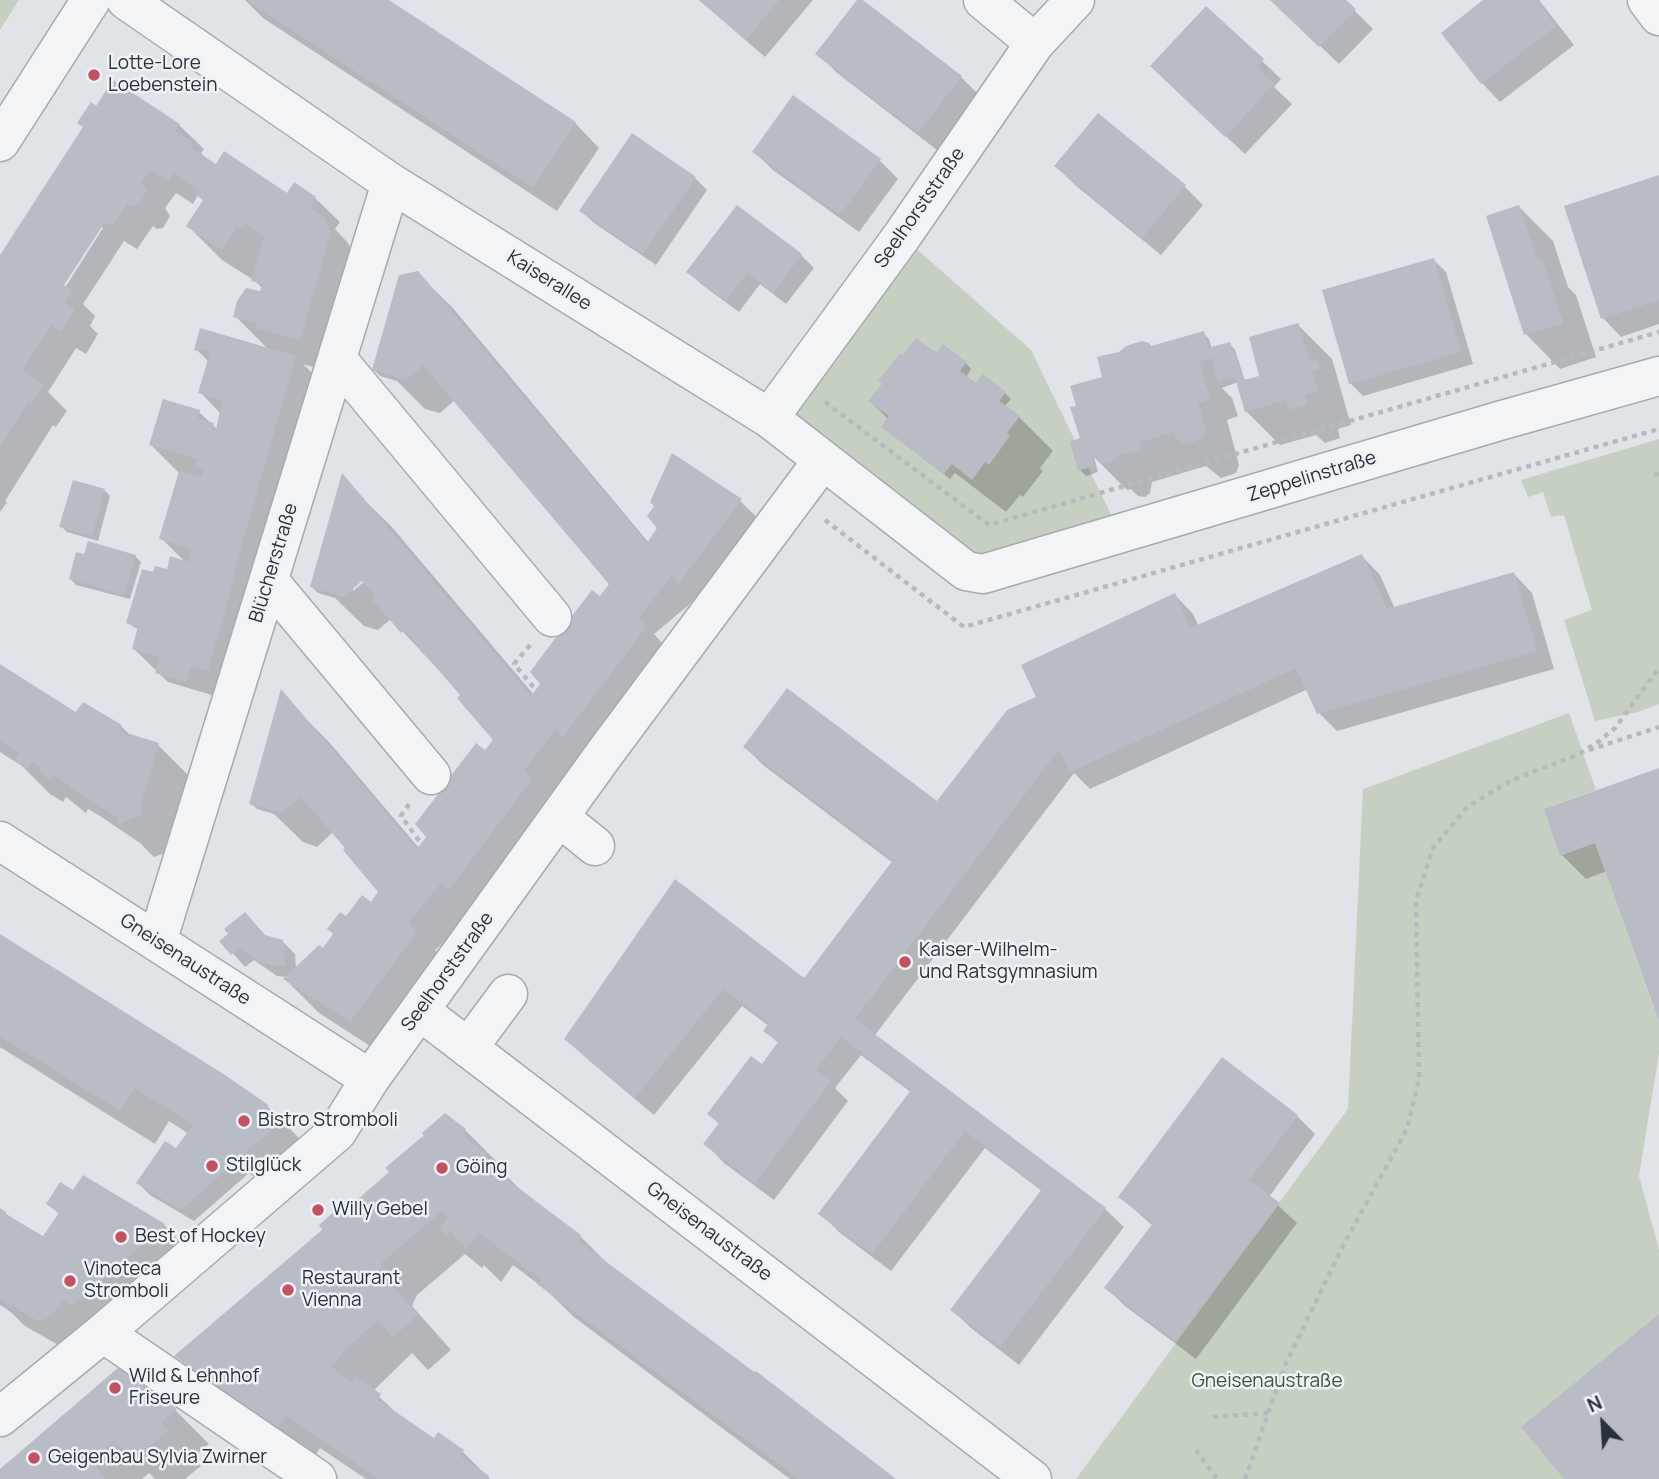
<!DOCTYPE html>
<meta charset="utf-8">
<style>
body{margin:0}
#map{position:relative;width:1659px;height:1479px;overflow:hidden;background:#e0e3e7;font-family:Manrope,sans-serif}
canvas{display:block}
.north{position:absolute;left:1568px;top:1388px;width:70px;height:70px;-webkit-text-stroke:5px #eff2f5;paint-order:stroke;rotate:336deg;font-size:19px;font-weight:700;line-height:28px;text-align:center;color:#2a313d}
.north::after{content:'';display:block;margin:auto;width:24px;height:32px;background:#2a313d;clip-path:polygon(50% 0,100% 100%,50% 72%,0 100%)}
</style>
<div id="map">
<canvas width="1659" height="1479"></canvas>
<div class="north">N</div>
</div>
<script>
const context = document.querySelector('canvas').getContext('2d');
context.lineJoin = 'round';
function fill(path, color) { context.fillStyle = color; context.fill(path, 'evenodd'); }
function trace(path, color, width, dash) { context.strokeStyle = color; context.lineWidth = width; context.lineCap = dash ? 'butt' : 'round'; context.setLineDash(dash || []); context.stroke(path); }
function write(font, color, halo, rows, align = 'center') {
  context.font = font + ' Manrope,sans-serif'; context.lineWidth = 5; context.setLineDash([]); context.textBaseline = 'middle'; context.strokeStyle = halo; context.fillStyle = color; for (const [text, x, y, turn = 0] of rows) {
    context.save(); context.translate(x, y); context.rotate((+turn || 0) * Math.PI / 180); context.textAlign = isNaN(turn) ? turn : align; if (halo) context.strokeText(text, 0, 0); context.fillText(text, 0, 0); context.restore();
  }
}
fill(new Path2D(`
 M0,0H19L0,30Z
 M902,236L1031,350L1121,535L983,574L769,418Z
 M1659,439V704L1638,712L1595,721L1564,620L1592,610L1564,515L1551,517L1543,492L1528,497L1521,480Z
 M1569,713L1596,790L1544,809L1595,843L1659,1023V1053L1639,1176L1659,1250V1479H1076L1348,1109L1363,789Z`), '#c6d0c2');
fill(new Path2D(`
 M245,0H385L575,123L599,148L557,211L263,18Z
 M699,0H813L765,57Z
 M860,0L961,77L980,96L937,150L836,72L818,53Z
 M1272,0H1344L1373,29L1339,64Z
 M1486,0H1539L1574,45L1500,102L1482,83Z
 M1206,8L1281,79L1274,87L1292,104L1245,154L1171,85Z
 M793,98L880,161L898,179L859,232L773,170L754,152Z
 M97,108L179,125L204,149L201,153L210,162L287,196L315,198L340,222L335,229L348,243L354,257L334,373L303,364L330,391L242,704L168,682L133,648L139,630L128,623L152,574L168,571L186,563L161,538L180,474L151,445L199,412L218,430L221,414L200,392L209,362L196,349L201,330L269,350L235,316L263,289L255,281L222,260L188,226L204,201L198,195L193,204L176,193L165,208L170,216L163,228L157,229L153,226L137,249L124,241L83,304L95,316L90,326L98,334L86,354L76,348L48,392L67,411L56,427L53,425L5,501L7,502L0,512V259ZM101,226L103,228L61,294L58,292Z
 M1056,166L1184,186L1203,205L1161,255L1075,185Z
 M1659,177V324L1621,337L1603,318Z
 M695,178L707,190L656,265L594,223L581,211Z
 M737,207L801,255L814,268L786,304L760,284L739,312L701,284L688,271Z
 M1519,207L1553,241L1568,287L1576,295L1596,357L1560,369L1526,334L1488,217Z
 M1434,260L1446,272L1473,364L1363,396L1351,384L1324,291Z
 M417,273L452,307L649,543L740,501L765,525L696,599L654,634L679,662L476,916L435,950L450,967L384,1055L319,1013L285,979L287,977L277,976L254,960L245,967L222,941L266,938L282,941L295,954L296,969L323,951L371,904L380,892L333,832L317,847L303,842L274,814L257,809L251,803L301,714L329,742L419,848L428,836L451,780L485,752L495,739L462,695L391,619L378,630L364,626L335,598L318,593L312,587L362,498L391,526L534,695L542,684L566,627L601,599L624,602L455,400L440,413L425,409L397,381L380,376L374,370ZM368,574L370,577L353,591V586Z
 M1298,325L1332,359L1351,425L1338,429L1340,438L1325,443L1316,435L1280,445L1246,411L1238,382L1222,388L1232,398L1238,416L1227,420L1239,465L1236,473L1221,478L1206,466L1152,482L1150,493L1145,497L1138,496L1131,489L1127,490L1094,457L1098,472L1086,476L1080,470L1082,440L1078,407L1104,378L1152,348L1203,333L1209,339L1212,349L1230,344L1235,350L1244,378L1247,381L1261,377Z
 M937,355L966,363L971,369L966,377L977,385L1005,393L1011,399L1005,406L1019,417L1053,451L1040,468L1043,471L1023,497L1020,495L1006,512L955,473L950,479L889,432L888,419L870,401Z
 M104,490L110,496L98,541L67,532L61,526Z
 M135,556L141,562L130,599L76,585L71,579Z
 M1362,556L1380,575L1395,609L1514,574L1532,593L1554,669L1337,731L1319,713L1308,689L1090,789L1074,773L875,1035L1105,1209L1124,1227L1019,1365L971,1328L952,1310L1042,1191L985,1148L891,1271L839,1232L820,1213L912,1093L861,1055L835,1088L848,1101L774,1200L724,1163L706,1144L720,1125L709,1114L762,1067L779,1044L766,1030L769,1026L742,1006L654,1115L585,1057L567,1038L675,882L804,980L893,863L763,765L745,747L938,804L1038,698L1175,595L1193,614L1199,627Z
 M0,665L73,713L121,726L132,737L158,745L192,779L175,849L154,857L140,843L100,816L88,809L86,813L66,797L63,802L50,794L22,766L0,752Z
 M1659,770V1018L1607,871L1586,879L1562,855Z
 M0,936L266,1105L301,1140L274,1192L249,1173L194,1221L150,1195L138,1183L177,1150L189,1134L169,1121L155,1144L0,1047Z
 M1297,1116L1315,1134L1269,1197L1297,1223L1196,1359L1125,1306L1106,1288L1153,1226L1120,1197Z
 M465,1130L499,1164L497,1167L520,1189L580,1236L610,1266L895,1479H790L574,1317L545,1289L513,1265L501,1282L484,1265L482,1268L465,1254L417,1295L412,1306L451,1350L428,1370L412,1353L373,1391L406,1422L434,1441L462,1451L490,1479H366L320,1448L313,1460L211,1390L177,1356L342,1215L430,1146Z
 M84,1177L164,1225L182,1244L127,1292L120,1289L141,1309L74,1354L25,1326L12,1313L0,1305V1210L44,1238L60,1215L49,1204L73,1192Z
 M175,1410L209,1444L193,1457L201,1466L185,1479H155L149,1473L142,1479H0V1471Z`), '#0003');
fill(new Path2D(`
 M246,0H389L576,122L533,188Z
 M699,0H779L746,40Z
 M857,0H863L962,76L918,133L815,54Z
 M1270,0H1346L1356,9L1319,47Z
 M1483,0H1537L1556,26L1481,84L1441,33Z
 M1206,6L1264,59L1257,67L1274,84L1225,137L1150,66Z
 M113,80L180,124L175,131L193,142L190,147L216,164L224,151L287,193L294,182L316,197L310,207L324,217L331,231L300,340L256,328L257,323L233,317L237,301L246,288L260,291L263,284L251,281L264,237L246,224L243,230L237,226L222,250L186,226L203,200L196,195L199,190L173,172L168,181L151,170L141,183L147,191L138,205L131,206L128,203L112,226L105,222L64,285L72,291L65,303L75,309L61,331L51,325L22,371L44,385L31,404L28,402L0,446V255L83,127L77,123L91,102L96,106Z
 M793,95L881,159L840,215L752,152Z
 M1098,113L1186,185L1142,238L1054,166Z
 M632,133L696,177L643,254L579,211Z
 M1659,175V300L1601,319L1564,206Z
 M737,205L802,254L773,293L747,273L726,301L686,272Z
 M1519,205L1537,260L1542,259L1563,323L1524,335L1486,216Z
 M1434,258L1461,352L1349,384L1322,290Z
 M418,271L647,543L657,528L647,516L654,506L650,502L672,453L742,499L678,584L672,575L639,618L646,627L563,737L556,729L524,770L532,779L448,891L442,882L409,922L417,932L350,1022L283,979L319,945L323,948L333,934L327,929L340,912L346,916L362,895L371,902L378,892L343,850L345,848L301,797L282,813L249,804L281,689L417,849L426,837L415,824L442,789L444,773L450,777L476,743L485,750L493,740L457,698L460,695L404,630L401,633L372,599L375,596L362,581L343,597L310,587L342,473L531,696L540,684L530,672L557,636L551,631L565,625L592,590L600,596L609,584L423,365L406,380L372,370L399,275Z
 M1298,323L1310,362L1318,360L1320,369L1312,371L1318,391L1305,395L1307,404L1289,410L1286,400L1245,412L1235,378L1218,382L1212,358L1199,362L1210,399L1198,403L1206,430L1202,439L1186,444L1176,439L1174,432L1139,442L1142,450L1118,455L1110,463H1102L1095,456L1091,457L1094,466L1078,471L1070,442L1080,438L1070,407L1076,406L1070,386L1102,377L1097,357L1119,352L1126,346L1142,341L1149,343L1151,346L1204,331L1208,348L1230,342L1244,380L1259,376L1249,337Z
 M200,328L296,356L233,575H235L208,670L191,666L186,682L155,673L160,657L132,649L138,627L126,623L142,569L153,572L155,566L167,569L170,556L188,562L192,549L159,539L179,471L201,477L204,470L195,467L197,459L149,445L163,399L200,410L198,419L214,423L212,430H216L222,400L198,393L210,352L198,348V351L194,350Z
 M916,338L937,353L943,344L967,362L960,371L976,383L983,374L1006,392L999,401L1020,416L1007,433L1010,436L989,465L985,462L972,480L952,464L944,474L881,427L889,416L868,401L882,384L878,381L881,377L900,353L903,355Z
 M73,480L105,489L92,536L59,527Z
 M88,541L136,555L124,595L69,579L76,552L84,554Z
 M1362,554L1387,609L1514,572L1537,651L1317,714L1296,668L1070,772L1059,749L855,1019L1106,1208L1000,1347L950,1310L1042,1189L965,1131L872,1254L818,1214L911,1090L841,1037L816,1070L831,1081L755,1183L703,1144L719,1123L707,1114L751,1056L762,1064L778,1042L763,1031L769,1023L723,989L635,1098L564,1039L675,879L804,978L893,860L743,747L787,688L937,801L1007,710L1036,697L1021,665L1175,593L1190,628Z
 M0,664L74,711L76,712L83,702L122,725L119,730L128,737L130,734L159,743L140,807L142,814L119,824L117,817L70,788L71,786L54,776L51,781L39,772L42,767L33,762L28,769L14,761L19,753L0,741Z
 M1659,768V1022L1595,843L1560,856L1544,809Z
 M245,912L265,935L283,940L285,966L263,964L240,949L231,955L219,941L228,934L224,929Z
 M0,934L225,1075L267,1104L274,1119L271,1130L181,1210L136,1183L165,1141L176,1148L193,1125L135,1088L120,1111L0,1036Z
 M1222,1057L1298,1115L1249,1180L1280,1203L1176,1341L1104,1288L1153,1223L1118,1197Z
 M445,1113L466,1129L462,1135L487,1154L482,1161L581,1235L577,1240L754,1372L756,1371L896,1479H799L537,1284L541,1279L479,1233L466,1249L450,1231L447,1235L439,1230L448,1216L442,1211L435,1214L436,1216L383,1261L379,1271L418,1315L393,1337L378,1320L347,1348L331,1367L352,1382L355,1376L381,1394L378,1400L434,1438L438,1432L464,1450L460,1456L489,1476L487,1479H378L286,1415L278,1428L174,1356L322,1230L319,1225L337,1209L342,1213L389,1172L385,1168L423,1136L426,1140L422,1133Z
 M83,1175L165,1224L72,1306L64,1300L50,1317L38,1321L0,1299V1208L6,1212L5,1214L43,1236L59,1213L46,1204L60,1182L73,1190Z
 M1659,1314V1479H1564L1521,1427Z
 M119,1367L177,1409L161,1422L168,1431L137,1457L129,1449L125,1452L114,1440L97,1455L94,1464L106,1479H0V1469Z`), '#b8bcc4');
const minor = new Path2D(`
 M126,0L391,183L769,418L966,571L983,574L1499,421L1659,376
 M983,0L1035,43
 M1647,0L1659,16
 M0,142L91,0
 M337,359L552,617
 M769,418L902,236L1035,43L1075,0
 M269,581L431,775
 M559,817L595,846
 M0,841L370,1079
 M157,942L391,183
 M420,1011L1032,1479
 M468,1048L508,994
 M103,1333L317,1479
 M0,1417L103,1333L337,1132L370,1079L605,753L823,460`);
trace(minor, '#a6aab1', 41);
trace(new Path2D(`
 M825,402L989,525L1659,332
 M1654,475L1659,474
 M825,520L964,627L1659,429
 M530,645L514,664L536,690
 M1589,750L1659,727
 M409,804L401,816L421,843
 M1213,1417L1268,1413
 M1196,1450L1217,1479
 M1245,1479L1286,1363L1343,1246L1407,1129L1419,1079L1416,900L1433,848L1467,807L1512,780L1579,754L1598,742L1615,728L1659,668`), '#b6babe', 4.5, [5, 5]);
trace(minor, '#f2f4f6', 38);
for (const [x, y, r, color] of [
 [94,75,7,"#c05264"],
 [905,962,7,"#c05264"],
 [244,1121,7,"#c05264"],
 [212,1166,7,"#c05264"],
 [442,1168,7,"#c05264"],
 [318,1210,7,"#c05264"],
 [121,1237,7,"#c05264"],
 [70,1281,7,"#c05264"],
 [288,1290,7,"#c05264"],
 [115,1388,7,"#c05264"],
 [34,1458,7,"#c05264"]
]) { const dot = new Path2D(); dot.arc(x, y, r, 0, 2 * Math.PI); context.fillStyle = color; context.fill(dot); trace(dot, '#eff2f5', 2.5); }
write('19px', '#2a313d', '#eff2f5', [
 ["Lotte-Lore",108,64],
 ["Loebenstein",108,86],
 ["Kaiser-Wilhelm-",919,951],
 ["und Ratsgymnasium",919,973],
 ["Bistro Stromboli",258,1121],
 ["Stilglück",226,1166],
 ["Göing",456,1168],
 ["Willy Gebel",332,1210],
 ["Best of Hockey",135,1237],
 ["Vinoteca",84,1270],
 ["Stromboli",84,1292],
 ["Restaurant",302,1279],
 ["Vienna",302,1301],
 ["Wild & Lehnhof",129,1377],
 ["Friseure",129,1399],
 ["Geigenbau Sylvia Zwirner",48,1458]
], 'left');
write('19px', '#2a313d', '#eff2f5', [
 ["Seelhorststraße",920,208,-55],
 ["Kaiserallee",549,281,32],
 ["Zeppelinstraße",1312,477,-17],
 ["Blücherstraße",274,563,-73],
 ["Gneisenaustraße",185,960,33],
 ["Seelhorststraße",448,972,-54],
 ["Gneisenaustraße",709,1232,37]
]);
write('19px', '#3f5739', '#eff2f5', [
 ["Gneisenaustraße",1267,1382]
]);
</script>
